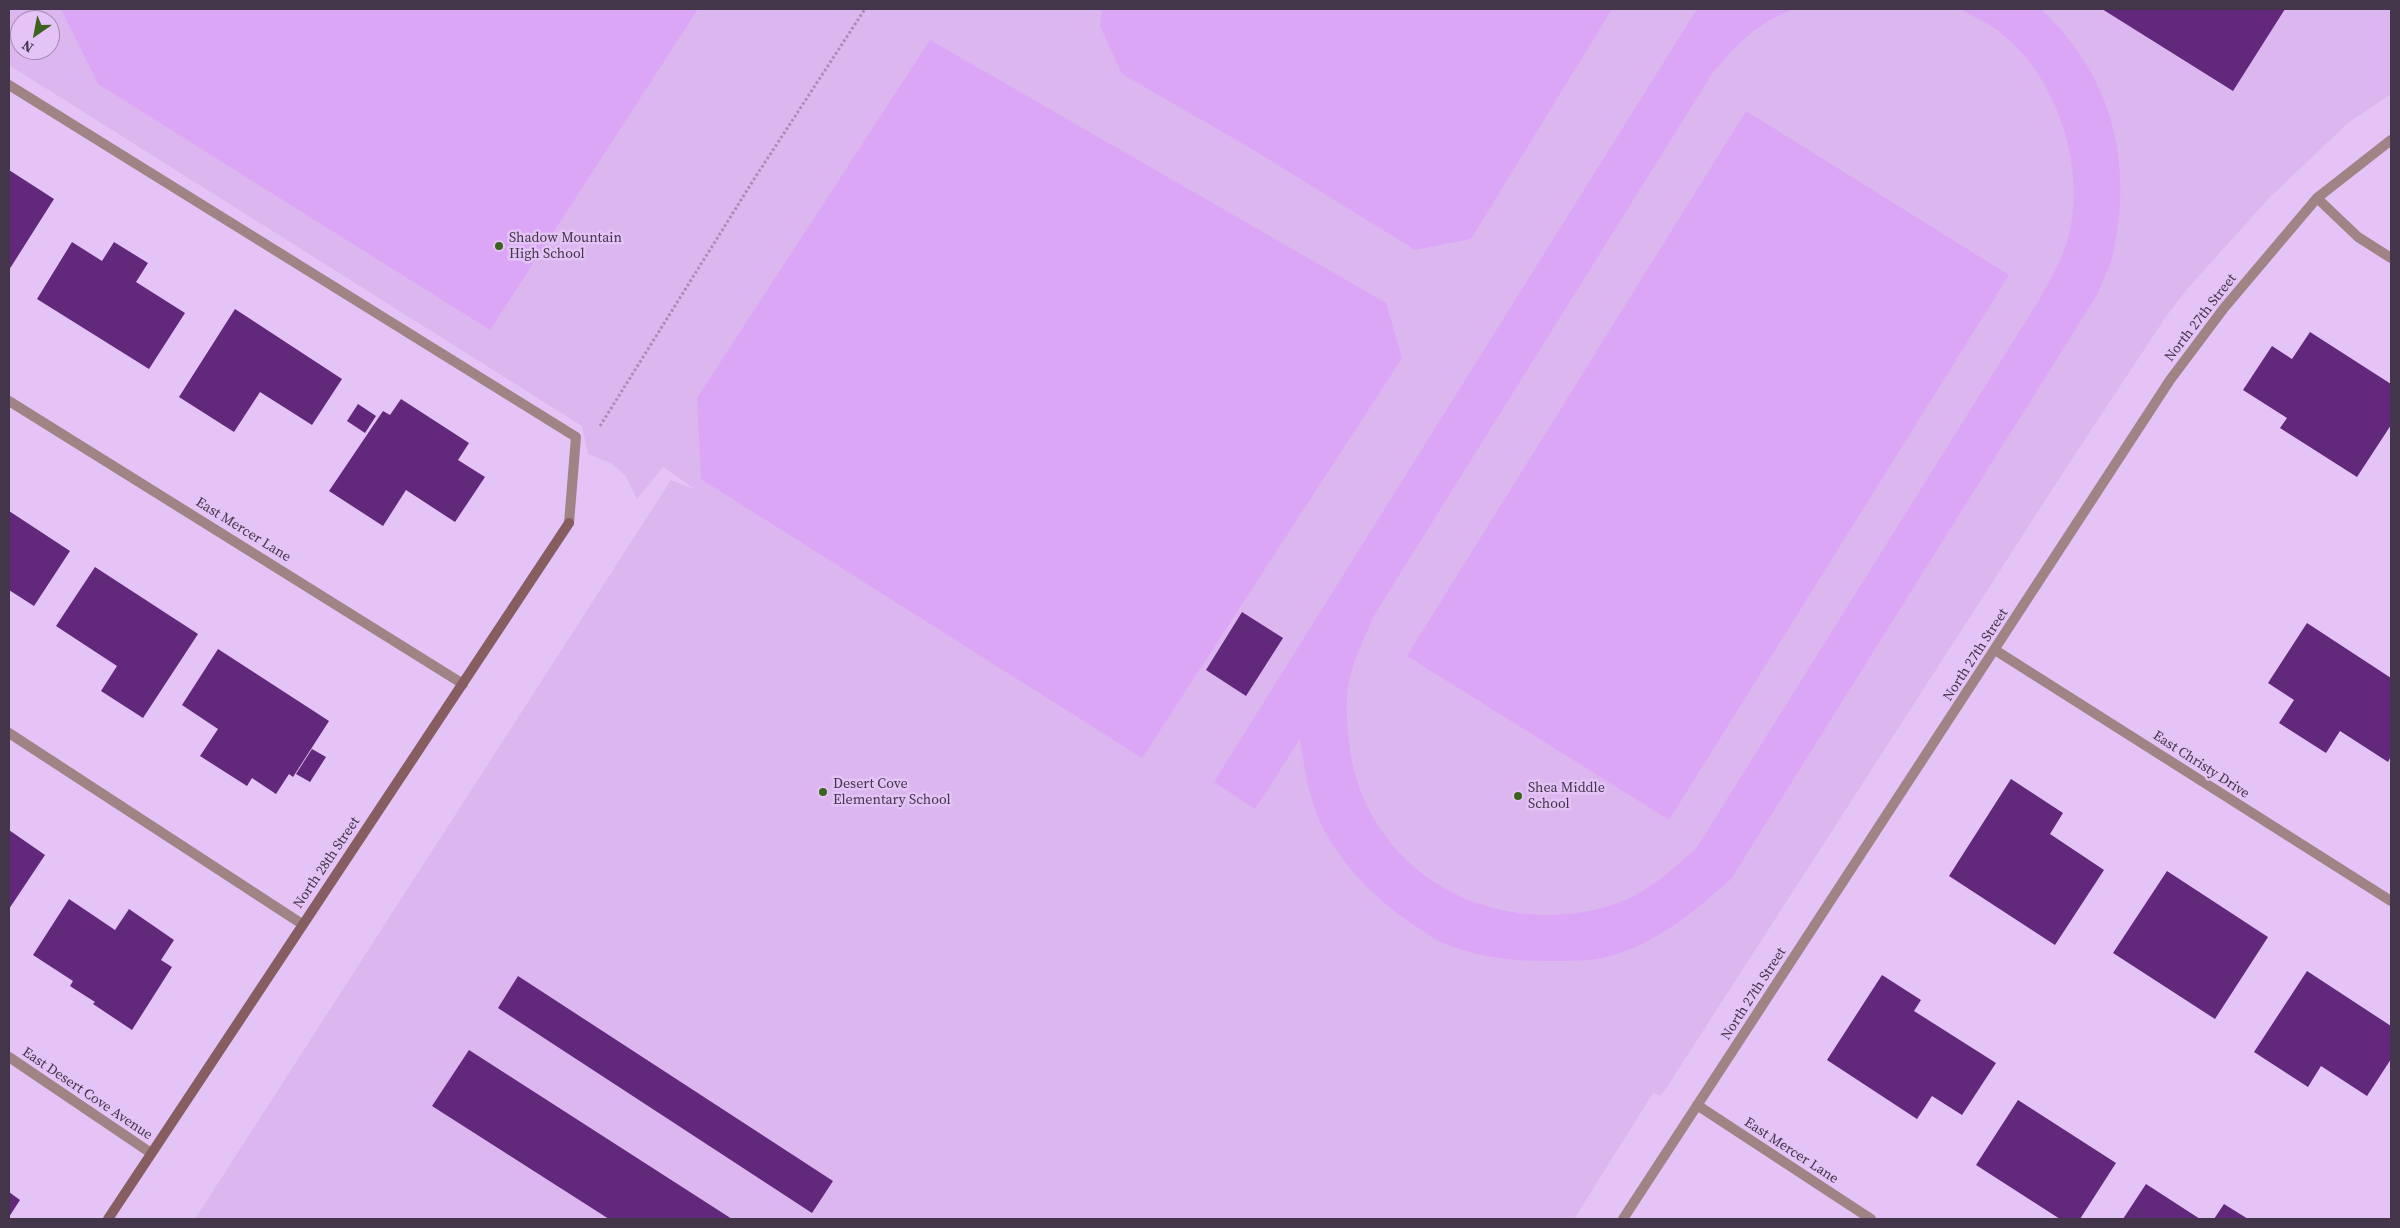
<!DOCTYPE html>
<style>
body{margin:0}
#map{position:relative;width:2400px;height:1228px;overflow:hidden;background:#e4c3f6;font-family:"Source Serif 4",serif}
canvas{display:block}
.frame{position:absolute;inset:0;border:10px solid #43354a;pointer-events:none}
.north{position:absolute;left:10px;top:10px;width:50px;height:50px;box-sizing:border-box;background:#e4c3f6;border:1px solid #a48ab1;border-radius:50%;rotate:213deg;font-size:14px;font-weight:700;line-height:20px;text-align:center;color:#43354a}
.north::after{content:'';display:block;margin:auto;width:18px;height:22px;background:#3c631d;clip-path:polygon(50% 0,100% 100%,50% 72%,0 100%)}
</style>
<div id="map">
<canvas width="2400" height="1228"></canvas>
<div class="frame"></div>
<div class="north">N</div>
</div>
<script>
const context = document.querySelector('canvas').getContext('2d');
context.lineJoin = 'round';
function fill(path, color) { context.fillStyle = color; context.fill(path, 'evenodd'); }
function trace(path, color, width, dash) { context.strokeStyle = color; context.lineWidth = width; context.lineCap = dash ? 'butt' : 'round'; context.setLineDash(dash || []); context.stroke(path); }
function write(font, color, halo, rows, align = 'center') {
  context.font = font + ' "Source Serif 4",serif'; context.lineWidth = 5; context.setLineDash([]); context.textBaseline = 'middle'; context.strokeStyle = halo; context.fillStyle = color; for (const [text, x, y, turn = 0] of rows) {
    context.save(); context.translate(x, y); context.rotate((+turn || 0) * Math.PI / 180); context.textAlign = isNaN(turn) ? turn : align; if (halo) context.strokeText(text, 0, 0); context.fillText(text, 0, 0); context.restore();
  }
}
fill(new Path2D(`
 M9,9H2391V94L2348,123L2270,197L2187,289L2165,318L2066,468L1661,1096L1653,1093L1574,1219H195L671,480L696,490L663,467L637,499L626,476L611,463L588,454L582,426L9,65ZM20,20H50V50H20Z`), '#dbb6ef');
fill(new Path2D(`
 M61,9H698L490,330L98,84Z
 M1102,9H1612L1471,239L1415,250L1252,149L1122,74L1100,26Z
 M1697,9H1793C1754,26 1741,40 1713,72L1375,614C1365,636 1354,658 1349,681C1345,701 1347,722 1349,742C1363,870 1489,941 1609,906C1643,896 1672,871 1697,847L2039,300C2051,278 2064,256 2070,231C2085,161 2055,73 1997,30C1986,22 1972,16 1960,9H2041C2111,75 2134,160 2113,254C2110,267 2103,280 2098,293L1731,879C1694,912 1656,944 1607,957C1591,961 1571,961 1554,961C1516,962 1475,957 1440,942C1432,938 1425,932 1417,927C1381,904 1350,874 1328,837C1310,806 1305,773 1300,739L1255,809L1214,782Z
 M930,40L1386,303L1402,358L1142,758L701,479L697,398Z
 M1746,111L2009,275L1669,820L1407,656Z`), '#dca6f7');
fill(new Path2D(`
 M2102,9H2285L2233,91Z
 M9,170L54,199L9,270Z
 M72,242L102,261L114,242L148,263L136,282L185,313L149,369L37,299Z
 M235,309L342,379L312,425L260,392L234,432L179,397Z
 M2310,332L2391,384V425L2357,477L2280,428L2287,418L2243,390L2272,346L2292,359Z
 M401,399L469,443L458,460L485,477L455,522L406,490L383,526L329,491L383,411L390,415Z
 M358,404L376,416L365,433L347,421Z
 M9,511L70,551L34,606L9,590Z
 M95,567L198,634L143,718L101,691L117,666L56,626Z
 M1242,612L1283,638L1246,696L1206,670Z
 M2307,623L2391,678V756L2388,762L2340,731L2326,753L2279,723L2294,700L2268,683Z
 M218,649L329,721L293,777L289,774L276,794L252,778L247,786L200,756L218,729L182,705Z
 M312,749L326,757L310,782L296,774Z
 M2011,779L2063,813L2050,834L2104,870L2055,945L1949,876Z
 M9,830L45,855L9,909Z
 M2167,871L2268,937L2215,1019L2113,953Z
 M69,899L115,930L129,909L174,940L161,960L172,967L132,1030L93,1004L95,1002L70,986L73,981L33,955Z
 M2307,971L2391,1026V1059L2367,1096L2321,1066L2308,1087L2254,1052Z
 M1882,975L1921,1000L1914,1011L1996,1063L1962,1115L1932,1096L1917,1119L1827,1060Z
 M518,976L833,1181L812,1213L498,1008Z
 M469,1050L732,1219H609L432,1106Z
 M2018,1100L2116,1163L2080,1219H2060L1976,1165Z
 M2146,1184L2200,1219H2123Z
 M9,1192L20,1200L9,1217Z
 M2224,1204L2248,1219H2214Z`), '#62287b');
trace(new Path2D(`
 M600,426L756,176L865,9`), '#a78db4', 3, [2.5, 2.5]);
trace(new Path2D(`
 M9,85L576,437L569,523
 M9,733L302,924`), '#a08385', 10);
trace(new Path2D(`
 M2317,198L2358,237L2391,258
 M9,401L463,684
 M1995,650L2391,901
 M9,1057L151,1153
 M1697,1105L1871,1219
 M1623,1219L2170,380L2224,308L2317,198L2391,140`), '#a08385', 10);
trace(new Path2D(`
 M108,1219L569,523`), '#865e61', 10);
for (const [x, y, r, color] of [
 [499,246,5,"#3c631d"],
 [823,792,5,"#3c631d"],
 [1518,796,5,"#3c631d"]
]) { const dot = new Path2D(); dot.arc(x, y, r, 0, 2 * Math.PI); context.fillStyle = color; context.fill(dot); trace(dot, '#e4c3f6', 2); }
write('14px', '#43354a', '#e4c3f6', [
 ["Shadow Mountain",509,238],
 ["High School",509,254],
 ["Desert Cove",833,784],
 ["Elementary School",833,800],
 ["Shea Middle",1528,788],
 ["School",1528,804]
], 'left');
write('14px', '#43354a', '#e4c3f6', [
 ["North 27th Street",2201,318,-52],
 ["East Mercer Lane",243,530,32],
 ["North 27th Street",1976,655,-57],
 ["East Christy Drive",2201,765,33],
 ["North 28th Street",327,863,-56],
 ["North 27th Street",1754,994,-57],
 ["East Desert Cove Avenue",87,1094,34],
 ["East Mercer Lane",1791,1151,33]
]);
</script>
